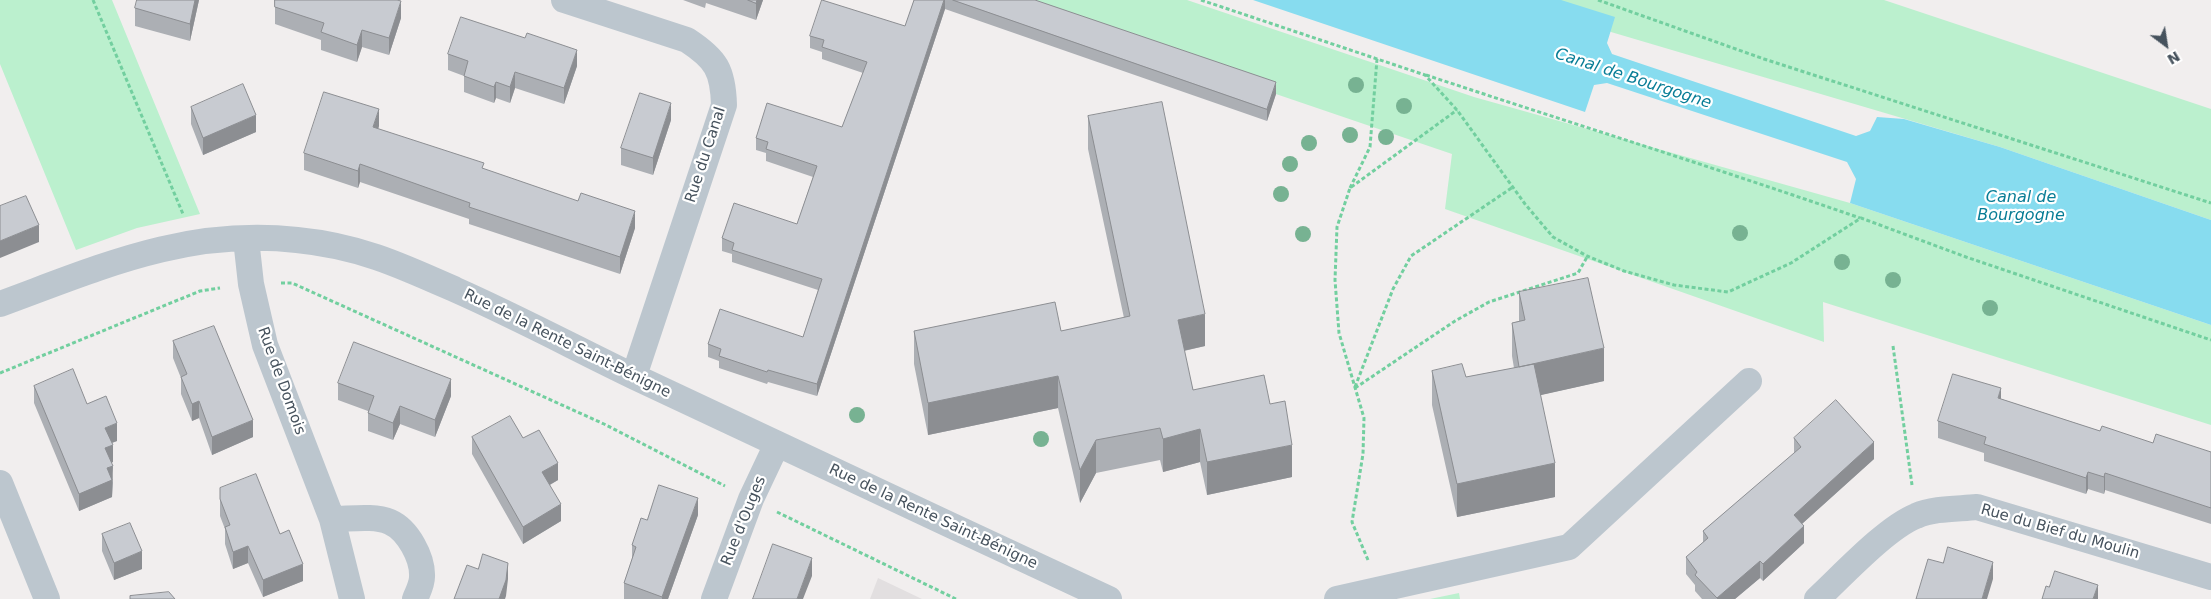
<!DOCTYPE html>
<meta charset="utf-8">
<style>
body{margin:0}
#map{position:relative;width:2211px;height:599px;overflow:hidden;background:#f1eeee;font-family:"DejaVu Sans",sans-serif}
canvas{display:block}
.north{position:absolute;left:2141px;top:20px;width:50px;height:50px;-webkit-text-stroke:4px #fff;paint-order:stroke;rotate:149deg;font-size:14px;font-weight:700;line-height:20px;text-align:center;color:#46525d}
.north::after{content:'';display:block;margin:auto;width:18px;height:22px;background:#46525d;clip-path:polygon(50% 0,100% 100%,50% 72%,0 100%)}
</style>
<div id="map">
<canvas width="2211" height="599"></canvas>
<div class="north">N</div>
</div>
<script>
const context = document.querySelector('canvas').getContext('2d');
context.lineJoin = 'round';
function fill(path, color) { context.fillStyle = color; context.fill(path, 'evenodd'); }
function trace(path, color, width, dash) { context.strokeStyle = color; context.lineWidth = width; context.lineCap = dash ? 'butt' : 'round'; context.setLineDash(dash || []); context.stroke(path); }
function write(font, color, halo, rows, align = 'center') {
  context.font = font + ' "DejaVu Sans",sans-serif'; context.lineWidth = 4.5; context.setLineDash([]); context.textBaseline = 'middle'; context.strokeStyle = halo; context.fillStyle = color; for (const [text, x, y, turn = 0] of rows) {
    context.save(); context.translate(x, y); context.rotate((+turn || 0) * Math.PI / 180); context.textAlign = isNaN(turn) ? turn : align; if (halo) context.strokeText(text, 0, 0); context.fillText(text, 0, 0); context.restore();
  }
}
fill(new Path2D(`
 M878,578L922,599H870Z`), '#e2dfe0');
fill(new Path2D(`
 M0,0H112L200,214L137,228L76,250L0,64Z
 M1000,0H1187L1474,97L1850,203L2211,325V425L1823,302L1824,342L1445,209L1452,154Z
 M1529,0H1884L2211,109V220L2000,147L1611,32Z
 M1459,593L1460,599H1430Z`), '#bbf0ce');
fill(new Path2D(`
 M1253,0H1561L1615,17L1607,43L1612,54L1856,136L1870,131L1877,117L1904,119L2000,147L2211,220V325L1850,203L1856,179L1847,162L1607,83L1594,85L1585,112Z`), '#87dcef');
trace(new Path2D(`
 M93,0L183,214
 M1201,0L1425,75L1457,110L1525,204L1553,237L1587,256L1624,271L1674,285L1728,292L1791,263L1861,218L1966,257L2211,340
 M1598,0L1764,59L2211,203
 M1426,75C1571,123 1716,168 1860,218
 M1350,188L1370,147L1377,59
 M281,283H292L604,424L725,486
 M1893,346L1912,485
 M0,373L200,291L220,288
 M1355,387L1393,289L1411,256L1513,187
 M1355,388L1455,321L1489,302L1578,273L1587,257
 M777,512L956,599
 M1368,560L1352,522L1363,454L1364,418L1339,333L1335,280L1337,227L1350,188L1457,110`), '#72cf9f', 3, [4, 2.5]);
trace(new Path2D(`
 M564,0L687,40C716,59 723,70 724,105L634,376
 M246,239L251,284L265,345L332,519L352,599
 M0,304C101,267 186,228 297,240C359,246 400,265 456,290C517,317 575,348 635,377C792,452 951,525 1109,599
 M0,483L47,599
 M332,519C350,519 374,515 390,522C408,530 423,558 422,577C422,584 418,592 415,599
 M714,599L751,499L777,444
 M1337,599L1569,547L1749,381
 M1817,599C1842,576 1886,528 1916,516C1934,508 1958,509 1977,507L2211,577`), '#bcc6ce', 26);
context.fillStyle = '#77b292';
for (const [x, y] of [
 [1356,85],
 [1404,106],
 [1350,135],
 [1386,137],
 [1309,143],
 [1290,164],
 [1281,194],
 [1740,233],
 [1303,234],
 [1842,262],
 [1893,280],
 [1990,308],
 [857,415],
 [1041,439]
]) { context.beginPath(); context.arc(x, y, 8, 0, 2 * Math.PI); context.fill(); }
fill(new Path2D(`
 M199,0L190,41L135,26V8Z
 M275,0L401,18L389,55L362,47L357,62L321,50V40L275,24Z
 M683,0H763L756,20L706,3L705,8Z
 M914,0H1035L1276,94L1267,121L945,9L817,396L768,382L767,384L719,368V361L708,357V344L803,337L818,290L732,262V254L722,251V238L797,224L813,177L766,161V153L756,150V138L842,127L863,73L822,59V52L810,48V36L905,26Z
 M448,54L577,66L564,104L515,88L510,103L496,98L494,103L464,92V76L448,70Z
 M191,107L256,132L203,155L191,124Z
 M1088,116L1205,346L1184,351L1193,390L1270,404L1292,477L1207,495L1200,462L1163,472L1160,460L1096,473L1080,503L1058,408L928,435L914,364V331H1061L1124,318L1088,149Z
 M671,120L653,175L621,165V148Z
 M379,126L378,129L484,169L635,228L620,274L469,224V219L360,182L358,188L304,170V153Z
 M1519,292L1604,381L1540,395L1555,497L1457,517L1432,405V371L1466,377L1514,368L1512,356V323L1519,321Z
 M173,341L253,437L212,455L199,418L192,421L181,394V378L173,358Z
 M338,383L451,396L435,437L400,424L393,440L368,431V411L338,400Z
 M34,386L87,404L117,441L112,443L113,462L111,463L113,483L112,497L79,511L34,403Z
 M2001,399L2100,431L2153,443L2211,452V524L2105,490L2104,494L2088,489L2086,494L1984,461V453L1938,438V421Z
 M472,437L523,438L558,480L550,485L561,521L523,544L472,454Z
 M1794,438L1874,459L1802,524L1804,543L1763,581L1760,578L1735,599H1702L1695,591V585L1686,574V557L1703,543V531L1794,454Z
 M220,488L280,534L303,581L263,597L248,563L233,569L225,544V529L220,516Z
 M698,515L668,599H624V583L632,559V545L647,520Z
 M102,534L142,569L114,580L102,551Z`), '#acafb4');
fill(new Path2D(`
 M195,0H199L190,41V24Z
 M757,0H763L756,20V3Z
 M944,0H945V9L817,396V384Z
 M401,1V18L389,55V38Z
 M362,30V47L357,62V45Z
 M577,50V66L564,104V88Z
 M515,72V88L510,103V87Z
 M496,82V98L494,103V87Z
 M1276,82V94L1267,121V109Z
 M671,103V120L653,175V158Z
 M379,109V126L373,144V127Z
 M256,115V132L203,155V138Z
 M360,164V182L358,188V171Z
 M635,211V228L620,274V257Z
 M39,225V242L0,258V241Z
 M1205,314V346L1178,352V320Z
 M1604,348V381L1519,400V367Z
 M1058,376V408L928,435V403Z
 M451,379V396L435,437V420Z
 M2001,388V405L1998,398Z
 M199,401V418L192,421V404Z
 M400,406V424L393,440V423Z
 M253,420V437L212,455V437Z
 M117,423V441L105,445V428Z
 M1200,429V462L1163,472V439Z
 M1096,440V473L1080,503V470Z
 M1874,442V459L1794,531V515Z
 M113,445V462L105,465V448Z
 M1292,445V477L1207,495V462Z
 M558,463V480L542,489V472Z
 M1555,463V497L1457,517V484Z
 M113,466L112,497L79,511V494L107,468Z
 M2088,472V489L2086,494V478Z
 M2105,473V490L2104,494V477Z
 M698,498V515L668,599H662V597Z
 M561,504V521L523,544V527Z
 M1804,526V543L1763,581V564Z
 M248,546V563L233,569V552Z
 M142,551V569L114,580V563Z
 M812,558V576L803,599H797Z
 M1760,561V578L1735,599H1717V598Z
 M1993,562V579L1987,599H1982Z
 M508,563V579L506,596L505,599H499Z
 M303,564V581L263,597V580Z
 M2098,585V599H2093Z`), '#8c8e92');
const building = new Path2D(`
 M137,0H195L190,24L135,8Z
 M275,0H397L401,1L389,38L362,30L357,45L321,32L324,23L275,7Z
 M748,0H757L756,3Z
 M822,0L905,26L914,0H944L817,384L768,370L767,372L719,356L721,349L708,344L720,309L803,337L822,279L732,250L734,243L722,238L734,203L797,224L817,166L766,149L768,142L756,138L767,103L842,127L867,62L822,47L824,40L810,36Z
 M953,0H1035L1276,82L1267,109Z
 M461,17L525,38L527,33L577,50L564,88L515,72L510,87L496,82L494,87L464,76L468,61L448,54Z
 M243,84L256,115L203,138L191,107Z
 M324,92L379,109L373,127L484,163L482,168L578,201L581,193L635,211L620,257L469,207L470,203L360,164L358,171L304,153Z
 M640,93L671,103L653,158L621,148Z
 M1162,102L1205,314L1178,320L1193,390L1264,375L1270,404L1285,401L1292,445L1207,462L1200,429L1163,439L1160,428L1096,440L1080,470L1058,376L928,403L914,331L1055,302L1061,331L1130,316L1088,116Z
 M26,196L39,225L0,241V206Z
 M1588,278L1604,348L1519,367L1512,323L1525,320L1519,292Z
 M214,326L253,420L212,437L199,401L192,404L181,377L187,374L173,341Z
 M354,342L451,379L435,420L400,406L393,423L368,413L374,396L338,383Z
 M1462,364L1466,377L1534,364L1555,463L1457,484L1432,371Z
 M73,369L87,404L106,396L117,423L105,428L113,445L105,448L113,466L107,468L112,480L79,494L34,386Z
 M1953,374L2001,388L1998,398L2100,431L2102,426L2153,443L2156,434L2211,452V508L2105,473L2104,477L2088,472L2086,478L1984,444L1986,437L1938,421Z
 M1836,400L1874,442L1794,515L1804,526L1763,564L1760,561L1717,598L1695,575L1697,572L1686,557L1708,538L1703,531L1801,447L1794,438Z
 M510,416L523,438L539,430L558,463L542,472L561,504L523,527L472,437Z
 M256,474L280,534L289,530L303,564L263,580L248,546L233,552L225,527L230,525L220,499V488Z
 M659,485L698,498L662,597L624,583L636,547L632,545L641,518L647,520Z
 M130,523L142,551L114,563L102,534Z
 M773,544L812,558L797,599H753Z
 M1948,547L1993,562L1982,599H1916L1928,559L1943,563Z
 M483,554L508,563L506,580L499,599H454L467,565L478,569Z
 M2055,571L2098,585L2093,599H2042L2046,586L2049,587Z
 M169,592L175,599H130V596Z`);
fill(building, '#c8cbd1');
trace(building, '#8c8e92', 1);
write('15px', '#46525d', '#fff', [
 ["Rue du Canal",706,155,-72],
 ["Rue de la Rente Saint-Bénigne",567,344,26],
 ["Rue de Domois",281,381,70],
 ["Rue de la Rente Saint-Bénigne",933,517,25],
 ["Rue d'Ouges",744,521,-68],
 ["Rue du Bief du Moulin",2060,532,16]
]);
write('italic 16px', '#087d96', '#fff', [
 ["Canal de Bourgogne",1633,79,18],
 ["Canal de",2021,198],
 ["Bourgogne",2021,216]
]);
</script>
